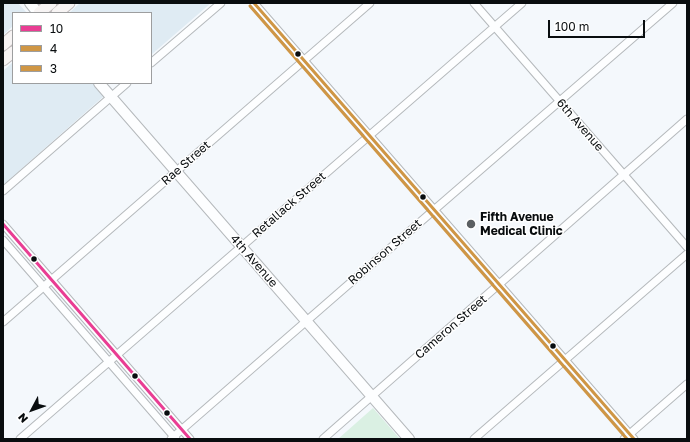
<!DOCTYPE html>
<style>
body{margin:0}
#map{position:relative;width:690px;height:442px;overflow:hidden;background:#f4f8fc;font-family:"Golos Text",sans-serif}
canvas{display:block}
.frame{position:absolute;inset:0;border:4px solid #090d0f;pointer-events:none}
.legend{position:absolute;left:12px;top:12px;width:140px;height:72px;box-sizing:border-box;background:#fff;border:1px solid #9d9e9f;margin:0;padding:5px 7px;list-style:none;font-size:12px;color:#090d0f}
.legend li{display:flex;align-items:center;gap:8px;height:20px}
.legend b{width:20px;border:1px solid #9d9e9f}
.north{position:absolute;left:12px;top:390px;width:40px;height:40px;-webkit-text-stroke:3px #fff;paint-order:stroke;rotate:229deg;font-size:11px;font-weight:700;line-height:16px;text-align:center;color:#090d0f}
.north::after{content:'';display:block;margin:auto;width:14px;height:18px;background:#090d0f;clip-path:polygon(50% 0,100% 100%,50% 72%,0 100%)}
.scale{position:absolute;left:548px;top:20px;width:97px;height:18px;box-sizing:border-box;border:2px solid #090d0f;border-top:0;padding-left:5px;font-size:12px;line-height:14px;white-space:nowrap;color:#090d0f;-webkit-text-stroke:3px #fff;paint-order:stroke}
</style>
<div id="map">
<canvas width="690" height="442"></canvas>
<div class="frame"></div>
<ul class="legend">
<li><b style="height:5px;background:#e93d93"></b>10</li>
<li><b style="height:5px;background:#cf9645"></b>4</li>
<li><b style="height:5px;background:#cf9645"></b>3</li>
</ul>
<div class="north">N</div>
<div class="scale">100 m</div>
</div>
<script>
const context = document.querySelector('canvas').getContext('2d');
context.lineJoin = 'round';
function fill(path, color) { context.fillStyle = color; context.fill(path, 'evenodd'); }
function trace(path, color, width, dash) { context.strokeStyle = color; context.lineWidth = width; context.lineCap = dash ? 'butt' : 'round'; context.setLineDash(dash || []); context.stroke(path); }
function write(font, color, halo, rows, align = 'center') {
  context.font = font + ' "Golos Text",sans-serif'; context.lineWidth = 3; context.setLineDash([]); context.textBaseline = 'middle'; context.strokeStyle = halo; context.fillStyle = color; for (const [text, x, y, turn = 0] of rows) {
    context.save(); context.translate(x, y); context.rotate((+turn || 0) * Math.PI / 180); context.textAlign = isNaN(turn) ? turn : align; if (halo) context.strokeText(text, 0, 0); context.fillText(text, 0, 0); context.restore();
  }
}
fill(new Path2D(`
 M3,3H18L27,13H13V26L3,35Z
 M80,3H211L151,55V13H69Z
 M13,62V83H93L104,96L3,185V71Z`), '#dfebf3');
fill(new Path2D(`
 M373,408L400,439H338Z`), '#daf0e3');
const street = new Path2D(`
 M254,3L634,439
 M474,3L687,247
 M151,63L221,3
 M3,191L127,83
 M3,224L190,439
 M3,240L176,439
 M3,322L370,3
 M20,439L522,3
 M171,439L434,210L673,3
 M323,439L687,119
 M474,439L687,254
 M624,439L687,384`);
const secondary = new Path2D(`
 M30,3L38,13
 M99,83L409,439`);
const primary = new Path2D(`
 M39,13L51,3
 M57,13L69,3
 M3,45L13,36
 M3,60L13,52`);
trace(street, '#b5b9bc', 9);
trace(secondary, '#b5b9bc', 12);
trace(primary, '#c0bbbc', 13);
trace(street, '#fdfeff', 7);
trace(secondary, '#fdfeff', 10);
trace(primary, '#f7f4f4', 11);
trace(new Path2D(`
 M3,224L190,439`), '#e93d93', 3);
trace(new Path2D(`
 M254,3L634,439`), '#cf9645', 3);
trace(new Path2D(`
 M250,6L627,439`), '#cf9645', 3);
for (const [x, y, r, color] of [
 [298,54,3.5,"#090d0f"],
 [423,197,3.5,"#090d0f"],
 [471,224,5,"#5b5f62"],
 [34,259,3.5,"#090d0f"],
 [553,346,3.5,"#090d0f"],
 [135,376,3.5,"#090d0f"],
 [167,413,3.5,"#090d0f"]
]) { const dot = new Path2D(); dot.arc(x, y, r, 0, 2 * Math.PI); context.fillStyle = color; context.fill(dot); trace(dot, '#fff', 1.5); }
write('12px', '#090d0f', '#fff', [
 ["6th Avenue",580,125,49],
 ["Rae Street",186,163,-41],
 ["Retallack Street",289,205,-41],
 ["Robinson Street",385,252,-41],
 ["4th Avenue",254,261,49],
 ["Cameron Street",451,327,-41]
]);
write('bold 12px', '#090d0f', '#fff', [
 ["Fifth Avenue",480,217],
 ["Medical Clinic",480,231]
], 'left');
</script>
